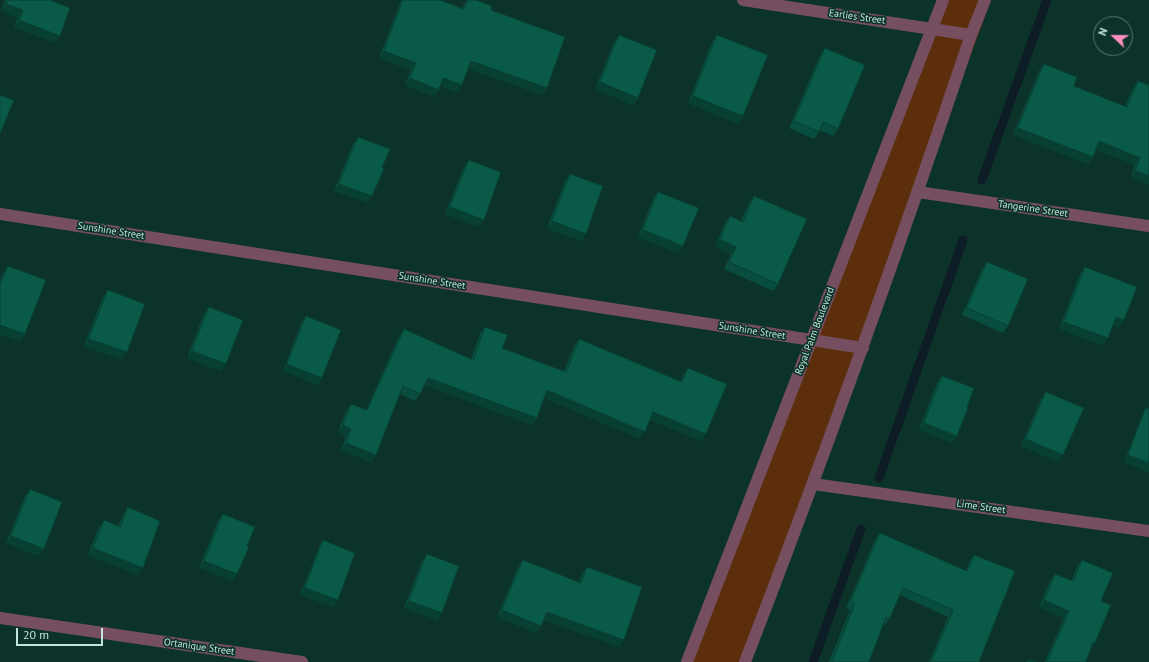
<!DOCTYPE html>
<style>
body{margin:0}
#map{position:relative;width:1149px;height:662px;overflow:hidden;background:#0c3329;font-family:"PT Sans",sans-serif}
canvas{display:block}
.north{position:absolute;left:1093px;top:16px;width:40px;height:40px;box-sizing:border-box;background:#0c3329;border:1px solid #567b70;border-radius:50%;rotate:292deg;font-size:11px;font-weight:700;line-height:16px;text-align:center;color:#c4e6da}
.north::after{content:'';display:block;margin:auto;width:14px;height:18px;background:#fd8ec0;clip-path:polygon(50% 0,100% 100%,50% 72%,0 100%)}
.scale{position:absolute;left:16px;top:628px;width:87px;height:18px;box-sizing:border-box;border:2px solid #c4e6da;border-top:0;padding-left:5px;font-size:12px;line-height:14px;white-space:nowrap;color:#c4e6da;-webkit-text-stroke:3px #0c3329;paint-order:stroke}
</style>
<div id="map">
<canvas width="1149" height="662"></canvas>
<div class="north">N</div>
<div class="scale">20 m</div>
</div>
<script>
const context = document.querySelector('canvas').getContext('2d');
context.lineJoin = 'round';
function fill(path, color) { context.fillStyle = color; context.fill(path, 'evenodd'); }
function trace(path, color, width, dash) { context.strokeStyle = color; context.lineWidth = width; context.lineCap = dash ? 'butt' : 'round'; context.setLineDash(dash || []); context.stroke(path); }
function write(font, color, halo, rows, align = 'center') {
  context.font = font + ' "PT Sans",sans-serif'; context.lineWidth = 3.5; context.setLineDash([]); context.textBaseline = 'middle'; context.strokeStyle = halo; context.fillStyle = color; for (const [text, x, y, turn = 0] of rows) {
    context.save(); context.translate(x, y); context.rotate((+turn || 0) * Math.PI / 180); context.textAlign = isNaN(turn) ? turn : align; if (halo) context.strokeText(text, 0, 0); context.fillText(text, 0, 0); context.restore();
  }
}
fill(new Path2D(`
 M943,0H991L813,484L745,662H687Z`), '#5c2e0c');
trace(new Path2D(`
 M982,180L1047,0
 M879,478L963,240
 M813,662L861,529`), '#0e1d25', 9);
trace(new Path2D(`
 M743,0L971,35
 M918,192L1149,226
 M0,214L863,348
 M813,484L1149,531
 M0,618L302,662
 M687,662L943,0
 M745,662C825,455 900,246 971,35L985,0`), '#754e5f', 12);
fill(new Path2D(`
 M5,0H50L55,43L14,27L18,17L1,11Z
 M401,0H440L462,9L464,4L467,0H476L491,10L547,88L542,95L468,68L462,85L457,92L440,86L439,90L434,97L405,85L411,70L379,58Z
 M619,35L638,98L633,105L595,89L614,42Z
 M717,35L743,116L738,124L688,103L712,42Z
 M825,48L838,129L833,136L820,130L814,139L789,128L820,55Z
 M1044,64L1074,86L1125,106L1133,88L1138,81L1149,185L1131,177L1135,165L1096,149L1093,157L1088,164L1013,135L1039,71Z
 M358,137L368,203L334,191L353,144Z
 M469,160L479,227L445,214L464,167Z
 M570,174L586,234L581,241L547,228L565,181Z
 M658,192L683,246L678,253L638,237L653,199Z
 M754,196L778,284L773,291L724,269L731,254L715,246L725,223L730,216L741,221L749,203Z
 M987,262L1008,326L1003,333L962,315L982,269Z
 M8,266L25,334L20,341L0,334V280L3,273Z
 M1085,267L1124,320L1119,327L1113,325L1103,345L1059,329L1080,274Z
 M108,290L122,359L84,346L103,297Z
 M209,307L226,364L221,371L187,358L204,314Z
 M306,316L322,378L318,385L283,371L301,323Z
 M485,327L502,348L564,371L574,346L579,339L681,381L683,375L688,368L701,441L650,420L640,439L544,398L532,425L424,385L420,394L415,401L400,394L376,455L371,462L341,450L346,436L338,432L346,411L351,404L366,410L399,336L404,329L471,359L480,334Z
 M942,376L957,436L952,443L919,430L937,383Z
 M1046,392L1059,462L1021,446L1041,399Z
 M1146,408L1149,472L1124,462L1142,415Z
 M30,489L39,556L6,543L25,496Z
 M128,507L138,575L88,555L99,527L104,520L118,526L123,515Z
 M223,514L247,546L233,581L199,568L218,521Z
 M880,533L966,571L969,562L974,555L979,662H929L948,617L900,595L890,618L885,625H883L869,662H829L850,610L846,608L875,540Z
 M323,540L333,607L300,595L319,547Z
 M427,554L437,620L404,608L422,561Z
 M523,560L579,582L582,574L587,567L619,647L544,620L541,626L536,633L497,617L518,567Z
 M1082,560L1101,601L1095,643L1090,650L1086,662H1045L1064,618L1039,607L1050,581L1055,574L1071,581L1077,567Z`), '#094d3e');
fill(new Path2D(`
 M6,4L23,10L18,17L1,11Z
 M19,20L60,36L55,43L14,27Z
 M384,51L416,63L411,70L379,58Z
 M471,61L547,88L542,95L466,68Z
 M410,78L439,90L434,97L405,85Z
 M443,78L462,85L457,92L438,85Z
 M600,82L638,98L633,105L595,89Z
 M693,96L743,116L738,124L688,103Z
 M1018,128L1093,157L1088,164L1013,135Z
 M1099,141L1140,158L1135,165L1094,149Z
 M1135,170L1149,176V185L1131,177Z
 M339,184L372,196L368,203L334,191Z
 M450,207L484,220L479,227L445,214Z
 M552,221L586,234L581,241L547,228Z
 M643,230L683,246L678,253L638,237Z
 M720,239L736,247L731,254L715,246Z
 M1116,317L1124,320L1119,327L1111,324Z
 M1064,322L1108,338L1103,345L1059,329Z
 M0,325L25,334L20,341L0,334Z
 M89,339L127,352L122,359L84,346Z
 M192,351L226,364L221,371L187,358Z
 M287,364L322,378L318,385L283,371Z
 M428,378L537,418L532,425L423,385Z
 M547,390L645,432L640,439L542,397Z
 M653,412L706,434L701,441L648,419Z
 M924,423L957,436L952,443L919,430Z
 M343,425L351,429L346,436L338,432Z
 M1026,439L1063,455L1059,462L1021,446Z
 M346,443L376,455L371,462L341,450Z
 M1128,455L1149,463V472L1124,462Z
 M11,536L44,549L39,556L6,543Z
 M93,548L143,568L138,575L88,555Z
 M204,561L237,574L233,581L199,568Z
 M305,588L338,600L333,607L300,595Z
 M1044,600L1069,611L1064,618L1039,607Z
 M409,601L442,613L437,620L404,608Z
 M502,610L541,626L536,633L497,617Z
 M547,612L624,640L619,647L542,619Z
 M1093,642L1095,643L1090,650Z`), '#073f32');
const building = new Path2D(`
 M7,0H50L70,8L60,36L19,20L23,10L6,4Z
 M403,0H440L464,9L468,0H476L492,6L491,10L565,37L547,88L471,61L462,85L443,78L439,90L410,78L416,63L384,51Z
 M619,35L657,50L638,98L600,82Z
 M717,35L768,55L743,116L693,96Z
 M825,48L865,65L838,129L823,122L819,132L794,121Z
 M1044,64L1077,77L1074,86L1127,107L1138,81L1149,85V176L1135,170L1140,158L1099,141L1093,157L1018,128Z
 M0,95L14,100L0,134Z
 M358,137L390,149L382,168L384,169L372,196L339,184Z
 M469,160L501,172L484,220L450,207Z
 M570,174L603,186L586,234L552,221Z
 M658,192L699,208L683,246L643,230Z
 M754,196L807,219L778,284L729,262L736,247L720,239L730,216L743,222Z
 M987,262L1028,279L1008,326L967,308Z
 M8,266L46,280L25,334L0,325V286Z
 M1085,267L1137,287L1124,320L1116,317L1108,338L1064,322Z
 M108,290L145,304L127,352L89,339Z
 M209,307L243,320L226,364L192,351Z
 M306,316L341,330L322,378L287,364Z
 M485,327L508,335L502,348L566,372L579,339L682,382L688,368L727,384L706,434L653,412L645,432L547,390L537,418L428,378L420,394L403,386L376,455L346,443L351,429L343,425L351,404L367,410L404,329L473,360Z
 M942,376L974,388L967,408H968L957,436L924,423Z
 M1046,392L1084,408L1063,455L1026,439Z
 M1146,408L1149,409V463L1128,455Z
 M30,489L62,502L44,549L11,536Z
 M128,507L160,521L143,568L93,548L104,520L120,527Z
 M223,514L255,527L247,546L249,547L237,574L204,561Z
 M880,533L967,571L974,555L1015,571L979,662H931L953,610L903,588L890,618L886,617L869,662H832L855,603L851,601Z
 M323,540L355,553L338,600L305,588Z
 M427,554L459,566L442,613L409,601Z
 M523,560L581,583L587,567L642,587L624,640L547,612L541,626L502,610Z
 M1082,560L1113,573L1101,601L1111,605L1095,643L1093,642L1086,662H1047L1069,611L1044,600L1055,574L1073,581Z
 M1028,660L1035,662H1027Z`);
fill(building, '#0a5a48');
trace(building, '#073f32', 1);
write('10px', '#c4e6da', '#0c3329', [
 ["Earlies Street",857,17,8],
 ["Tangerine Street",1033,209,8],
 ["Sunshine Street",111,231,9],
 ["Sunshine Street",432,281,9],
 ["Sunshine Street",752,331,9],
 ["Royal Palm Boulevard",815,331,-69],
 ["Lime Street",981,507,8],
 ["Ortanique Street",199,647,8]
]);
</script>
